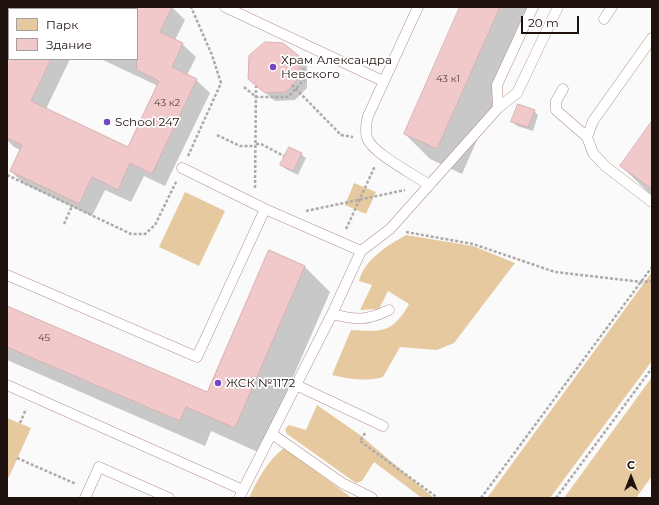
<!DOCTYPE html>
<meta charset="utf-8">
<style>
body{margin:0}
#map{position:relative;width:659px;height:505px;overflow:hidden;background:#fafafa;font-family:Montserrat,sans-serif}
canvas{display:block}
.frame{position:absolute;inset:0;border:8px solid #1e110e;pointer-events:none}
.legend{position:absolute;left:8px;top:8px;width:130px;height:52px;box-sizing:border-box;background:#fff;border:1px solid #a5a09f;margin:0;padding:5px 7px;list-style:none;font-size:12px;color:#1e110e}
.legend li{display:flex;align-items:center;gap:8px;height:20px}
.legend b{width:20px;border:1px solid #a5a09f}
.north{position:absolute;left:611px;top:457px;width:40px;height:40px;-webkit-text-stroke:3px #fff;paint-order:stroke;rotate:0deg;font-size:11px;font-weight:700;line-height:16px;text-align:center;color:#1e110e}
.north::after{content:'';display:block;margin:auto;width:14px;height:18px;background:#1e110e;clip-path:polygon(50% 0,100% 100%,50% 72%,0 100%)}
.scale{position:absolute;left:521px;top:16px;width:58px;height:18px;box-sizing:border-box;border:2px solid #1e110e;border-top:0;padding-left:5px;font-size:12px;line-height:14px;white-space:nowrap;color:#1e110e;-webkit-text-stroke:3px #fff;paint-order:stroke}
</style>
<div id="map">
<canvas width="659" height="505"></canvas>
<div class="frame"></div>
<ul class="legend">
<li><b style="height:11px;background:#e7c9a0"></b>Парк</li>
<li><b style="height:11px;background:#f2c9cb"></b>Здание</li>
</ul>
<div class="north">С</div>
<div class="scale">20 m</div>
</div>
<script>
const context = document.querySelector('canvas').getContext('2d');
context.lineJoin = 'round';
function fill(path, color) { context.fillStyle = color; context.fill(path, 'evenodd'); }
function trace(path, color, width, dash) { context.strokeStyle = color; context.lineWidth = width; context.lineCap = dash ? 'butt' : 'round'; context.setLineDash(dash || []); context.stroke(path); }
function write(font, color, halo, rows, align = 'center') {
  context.font = font + ' Montserrat,sans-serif'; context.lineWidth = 3.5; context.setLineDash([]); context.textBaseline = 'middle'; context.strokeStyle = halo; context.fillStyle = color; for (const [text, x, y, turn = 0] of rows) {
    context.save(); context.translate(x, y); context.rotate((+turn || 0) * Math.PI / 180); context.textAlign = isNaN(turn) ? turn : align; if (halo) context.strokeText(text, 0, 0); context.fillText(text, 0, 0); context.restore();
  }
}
fill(new Path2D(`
 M354,183L376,192L366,214L345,205Z
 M185,192L225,211L199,266L159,247Z
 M406,235L473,246L515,263L454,343L437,350L400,347L383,377C365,382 349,379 332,375L351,330C382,332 393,333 409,304L388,291L379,309L360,310L372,285L359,281C364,260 388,245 406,235Z
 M652,272V361L550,498H487Z
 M652,377V476L636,498H564Z
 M317,405L360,435L434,498H422L374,462L362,481L356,483L287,434L285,429L289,425L306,430Z
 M7,418L31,428L9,477L7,476Z
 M284,448L352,498H249C257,480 268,460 284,448Z`), '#e7c9a0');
fill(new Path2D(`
 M26,7H42L47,9H25Z
 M56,7H172L185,20L175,40L182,44L196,57L187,75L196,80L210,93L165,186L144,176L131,202L105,190L92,216L24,184L11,171L21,150L14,147L7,140V46L9,42V59H70L46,109L128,148L158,86L101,59H137V9H55Z
 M461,7H536L462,174L430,159L405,134Z
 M298,57L307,66V88L295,100L275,101L249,78Z
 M534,111L538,115L533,131L517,126L512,121Z
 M652,123V196L621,166Z
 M301,154L306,158L298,175L286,169L281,164Z
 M269,252L305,267L330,292L260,453L211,431L205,446L7,360V307L207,394Z`), '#0003');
const building = new Path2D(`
 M137,7H172L160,32L183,43L172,67L197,79L152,174L130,163L118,190L92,177L79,204L10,171L22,145L7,138V59H51L31,101L128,147L159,81L137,70Z
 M460,7H500L437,149L404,134Z
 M265,42L283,43L299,56V78L286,92L265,93L248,79L249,56Z
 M518,104L535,110L528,127L511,122Z
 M652,121V189L620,166Z
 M289,147L302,153L293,171L280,165Z
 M269,250L305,266L235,428L186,407L180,421L7,347V306L207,392Z`);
fill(building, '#f2c9cb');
trace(building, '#d7b0b2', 1);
const lane = new Path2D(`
 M225,7L383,81
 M418,7L368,116C366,123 365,130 367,138C372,153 415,175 429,185
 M604,19L612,7
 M652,38L593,121L587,137L593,153L605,166L652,202
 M563,89L556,101V110L587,137
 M498,108L517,93L558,7
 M182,168L265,209
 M7,275L197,357L265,209L361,251
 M332,314C356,320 366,321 389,310
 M7,385L243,490
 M296,385L383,426
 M272,434L342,483L372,498
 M85,498L99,467L169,498
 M239,498L332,314L361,251L390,229L498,108L497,85L533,7`);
trace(lane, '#b49086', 11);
trace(new Path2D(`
 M10,9L11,7
 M7,16L9,11
 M292,85L341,135L353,137
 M244,87L256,97H288L304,80L303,59
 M217,135L240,146H256
 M256,144H261L284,156
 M188,156L221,83L212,55L191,7
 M7,175L131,234H145L155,225L177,180
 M255,188L256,86
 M306,211L405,190
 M64,224L72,206
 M346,229L375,166
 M406,232L473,244L555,272L642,282L652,281
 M20,423L26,409
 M365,433L360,441L438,498
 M17,458L76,484
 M481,498L652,267
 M556,498L652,368`), '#aeaaa9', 2.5, [3, 2]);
trace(lane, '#fff', 10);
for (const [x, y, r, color] of [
 [273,67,4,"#7249c2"],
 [107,122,4,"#7249c2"],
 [218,383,4,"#7249c2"]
]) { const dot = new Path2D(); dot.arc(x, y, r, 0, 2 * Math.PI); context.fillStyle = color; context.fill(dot); trace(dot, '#fff', 1.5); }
write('10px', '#533f3d', null, [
 ["43 к1",448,79],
 ["43 к2",167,103],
 ["45",44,338]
]);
write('12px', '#1e110e', '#fff', [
 ["Храм Александра",281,60],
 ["Невского",281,74],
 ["School 247",115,122],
 ["ЖСК №1172",226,383]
], 'left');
</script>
